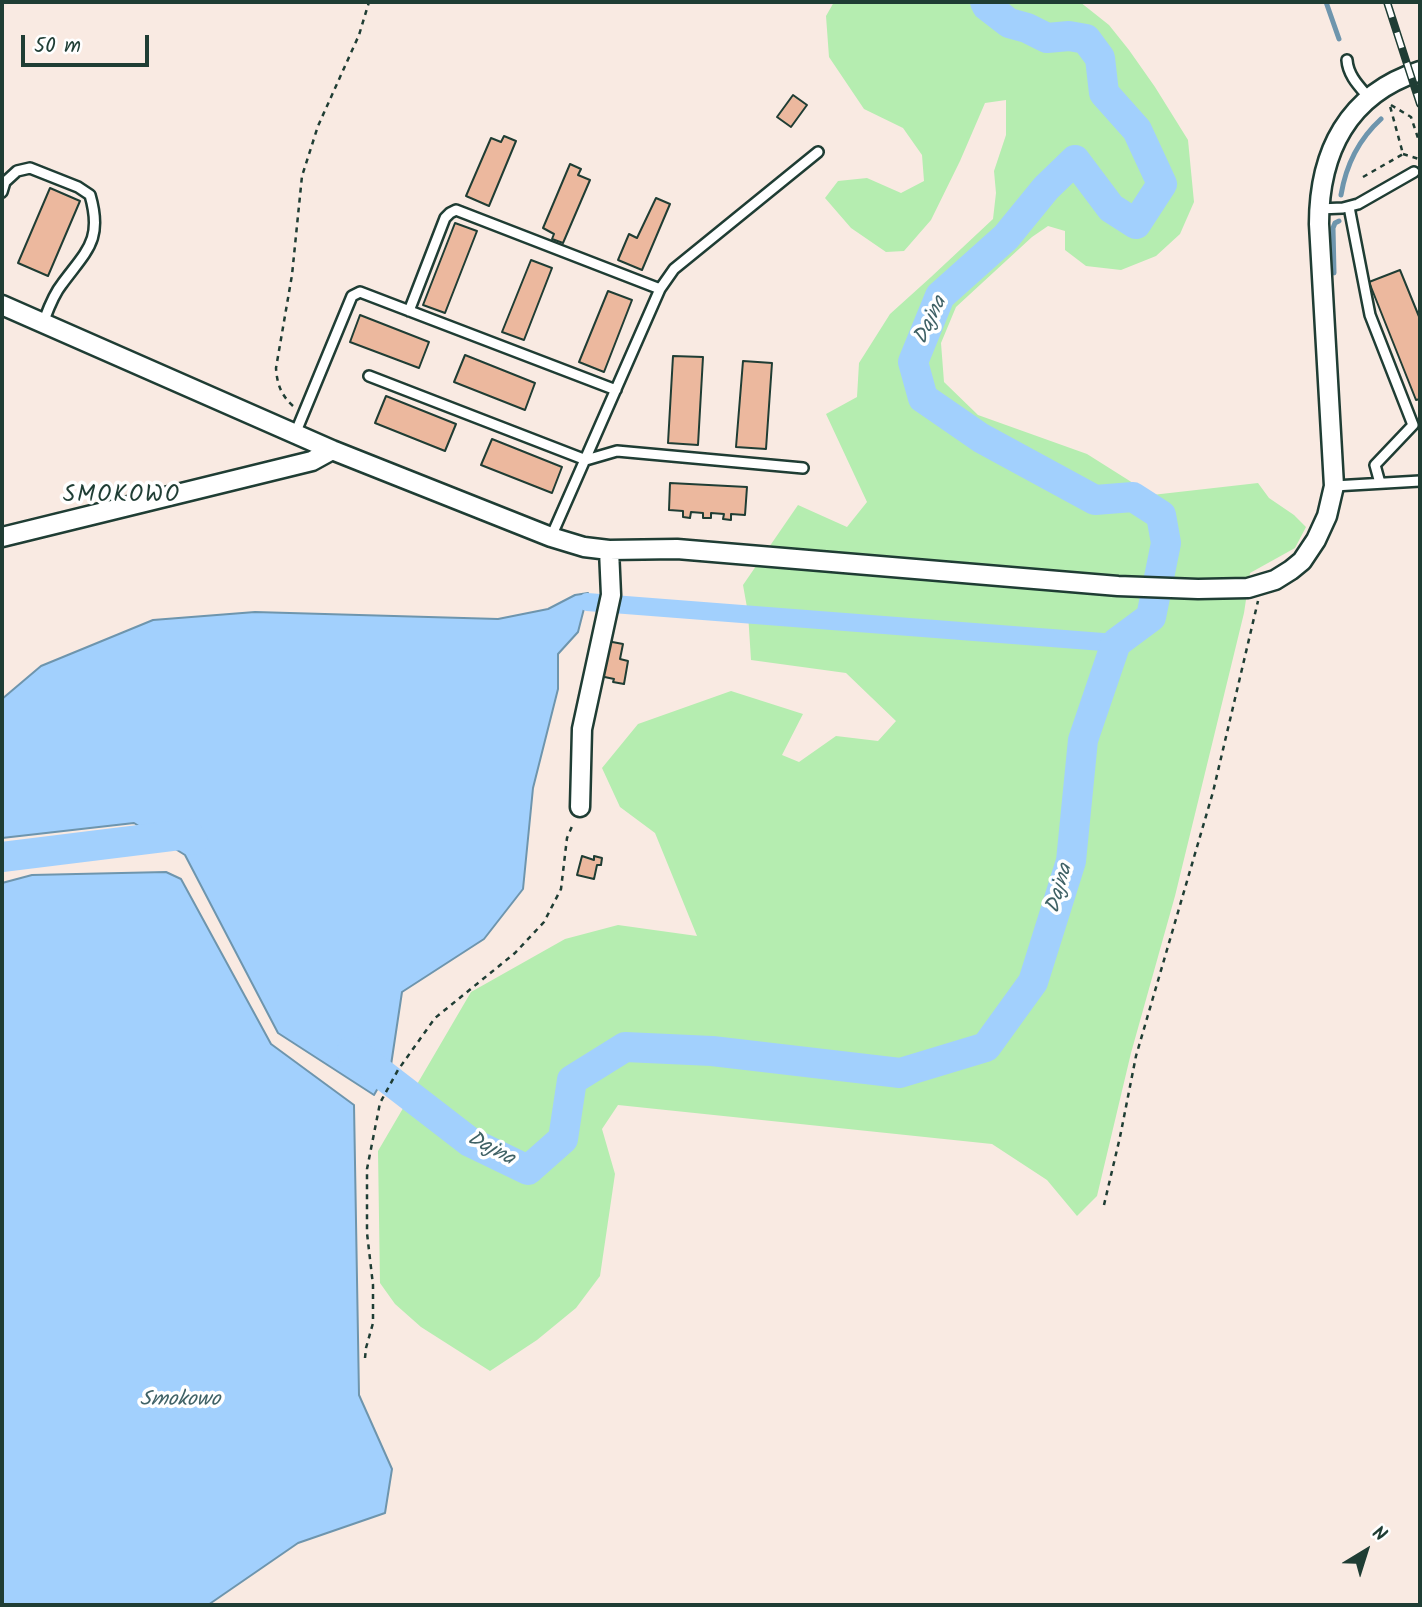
<!DOCTYPE html>
<style>
body{margin:0}
#map{position:relative;width:1422px;height:1607px;overflow:hidden;background:#f9eae2;font-family:Kalam,sans-serif}
canvas{display:block}
.frame{position:absolute;inset:0;border:4px solid #1f3d34;pointer-events:none}
.north{position:absolute;left:1331px;top:1516px;width:70px;height:70px;-webkit-text-stroke:5px #fff;paint-order:stroke;rotate:38deg;font-size:19px;font-weight:700;line-height:28px;text-align:center;color:#1f3d34}
.north::after{content:'';display:block;margin:auto;width:24px;height:32px;background:#1f3d34;clip-path:polygon(50% 0,100% 100%,50% 72%,0 100%)}
.scale{position:absolute;left:21px;top:35px;width:128px;height:32px;box-sizing:border-box;border:4px solid #1f3d34;border-top:0;padding-left:9px;font-size:21px;line-height:24px;white-space:nowrap;color:#1f3d34;-webkit-text-stroke:5px #fff;paint-order:stroke}
</style>
<div id="map">
<canvas width="1422" height="1607"></canvas>
<div class="frame"></div>
<div class="north">N</div>
<div class="scale">50 m</div>
</div>
<script>
const context = document.querySelector('canvas').getContext('2d');
context.lineJoin = 'round';
function fill(path, color) { context.fillStyle = color; context.fill(path, 'evenodd'); }
function trace(path, color, width, dash) { context.strokeStyle = color; context.lineWidth = width; context.lineCap = dash ? 'butt' : 'round'; context.setLineDash(dash || []); context.stroke(path); }
function write(font, color, halo, rows, align = 'center') {
  context.font = font + ' Kalam,sans-serif'; context.lineWidth = 7; context.setLineDash([]); context.textBaseline = 'middle'; context.strokeStyle = halo; context.fillStyle = color; for (const [text, x, y, turn = 0] of rows) {
    context.save(); context.translate(x, y); context.rotate((+turn || 0) * Math.PI / 180); context.textAlign = isNaN(turn) ? turn : align; if (halo) context.strokeText(text, 0, 0); context.fillText(text, 0, 0); context.restore();
  }
}
fill(new Path2D(`
 M834,2H1080L1109,25L1129,50L1155,87L1188,140L1194,202L1180,234L1156,256L1121,270L1086,266L1065,250V231L1048,226L1032,237L956,307L941,343L944,382L978,415L1087,454L1152,495L1258,483L1269,498L1294,515L1306,527L1295,548L1250,573L1244,613L1175,896L1131,1053L1097,1196L1077,1216L1047,1180L992,1144L618,1105L602,1129L615,1174L600,1276L576,1308L537,1340L490,1371L421,1327L395,1304L380,1283L378,1151L471,992L565,939L618,925L697,936L655,833L620,807L602,768L638,724L731,691L803,714L782,755L799,762L836,736L878,741L896,721L846,673L751,660L748,613L743,585L798,505L847,527L867,502L826,414L857,397L859,363L890,314L931,277L993,219L996,193L994,171L1006,135V100L985,103L960,161L931,220L904,251L886,252L851,228L825,198L838,181L867,178L901,193L924,181L922,155L903,128L864,109L829,57L826,16Z`), '#b5edb0');
const water = new Path2D(`
 M588,593L578,632L558,654V689L533,788L523,889L484,939L402,992L391,1065L374,1095L278,1033L185,855L134,823L2,838V699L41,666L153,620L255,612L498,619L548,609L575,595Z
 M166,872L181,879L271,1044L354,1105L359,1395L392,1469L385,1513L298,1543L208,1605H2V883L32,875Z`);
fill(water, '#a2d0fd');
trace(water, '#6e95ad', 2);
trace(new Path2D(`
 M1326,2L1339,39
 M1341,195C1346,165 1358,140 1381,119
 M1334,273L1333,228L1335,223L1339,221`), '#6e95ad', 5);
trace(new Path2D(`
 M587,602L1116,643`), '#a2d0fd', 18);
trace(new Path2D(`
 M2,857L188,834L193,840
 M352,1051L470,1142L528,1170L563,1139L572,1080L625,1047L712,1051L900,1073L986,1047L1033,982L1071,861L1083,740L1116,643L1151,617L1166,543L1161,515L1133,497L1095,500L981,438L923,398L913,362L940,296L1006,237L1046,188L1075,160L1111,208L1136,224L1162,184L1137,130L1104,93L1100,58L1086,39L1069,36L1047,38L1027,28L1009,23L987,6L985,2`), '#a2d0fd', 30);
const building = new Path2D(`
 M793,95L807,105L791,127L777,117Z
 M504,136L516,141L489,206L466,196L491,138L501,142Z
 M570,164L581,169L578,175L590,180L563,243L552,239L554,234L543,228Z
 M50,188L80,201L48,276L18,263Z
 M656,198L670,204L642,270L618,260L629,234L637,238Z
 M455,223L477,231L445,313L423,305Z
 M531,260L552,268L524,340L502,332Z
 M1400,270L1420,319V399L1416,400L1369,282Z
 M608,291L632,300L604,372L579,362Z
 M360,315L429,342L419,368L350,342Z
 M465,355L535,383L525,410L454,382Z
 M673,356L703,357L698,445L668,443Z
 M743,361L772,363L766,449L736,447Z
 M386,396L456,424L445,451L375,423Z
 M492,439L562,467L552,493L481,465Z
 M670,483L747,487L745,515L731,514V520L723,519L724,514L711,513V518H703V513L691,512L690,518L683,517V511L669,510Z
 M607,641L623,644L620,659L628,661L624,684L613,682L614,679L600,676Z
 M582,856L594,860V856L602,858L601,865H597L594,879L577,875Z`);
fill(building, '#ecb89e');
trace(building, '#1f3d34', 2);
const lane = new Path2D(`
 M1347,60C1348,76 1360,87 1370,99
 M2,192L5,182L17,171L30,168L78,187L90,195C103,240 87,250 62,284C53,295 48,310 43,323
 M1349,207L1370,315L1413,425L1375,465L1380,483
 M1319,209L1343,208L1358,204L1414,172
 M409,311L445,218L450,213L456,210L660,289
 M369,376L586,460L617,451L803,468
 M295,434L352,296L360,292L616,390
 M1334,486L1420,481
 M551,537L660,289L674,269L818,152`);
const street = new Path2D(`
 M2,305L332,450
 M2,537L312,461L332,450L551,537L584,547L609,550L677,549L1118,586L1198,589L1248,588L1275,580L1291,570L1302,561L1316,540L1327,516L1334,486L1319,224C1319,152 1348,94 1420,71
 M580,807L582,729L611,595L609,550`);
trace(lane, '#1f3d34', 14);
trace(street, '#1f3d34', 23);
trace(new Path2D(`
 M1391,105L1411,117L1419,141H1420
 M1403,154L1419,159
 M1363,177L1403,154L1390,106
 M293,406C281,395 277,384 276,368L292,275L302,176L318,126L359,35L369,2
 M1104,1205L1120,1137L1136,1056L1213,792L1258,601
 M365,1358L366,1348L373,1323V1285L367,1233V1169L380,1103L398,1070L435,1018L515,953L544,922L561,889L567,838L573,824`), '#1f3d34', 2.5, [5, 5]);
trace(lane, '#fff', 9);
trace(street, '#fff', 18);
const rail = new Path2D(`
 M1387,2L1420,104`);
trace(rail, '#1f3d34', 8);
trace(rail, '#fff', 5, [16]);
write('italic 21px', '#406266', '#fff', [
 ["Dajna",932,321,-64],
 ["Dajna",1061,889,-74],
 ["Dajna",490,1150,28],
 ["Smokowo",180,1401]
]);
context.letterSpacing = '2px';
write('23px', '#1f3d34', '#fff', [
 ["SMOKOWO",122,497]
]);
context.letterSpacing = '0px';
</script>
